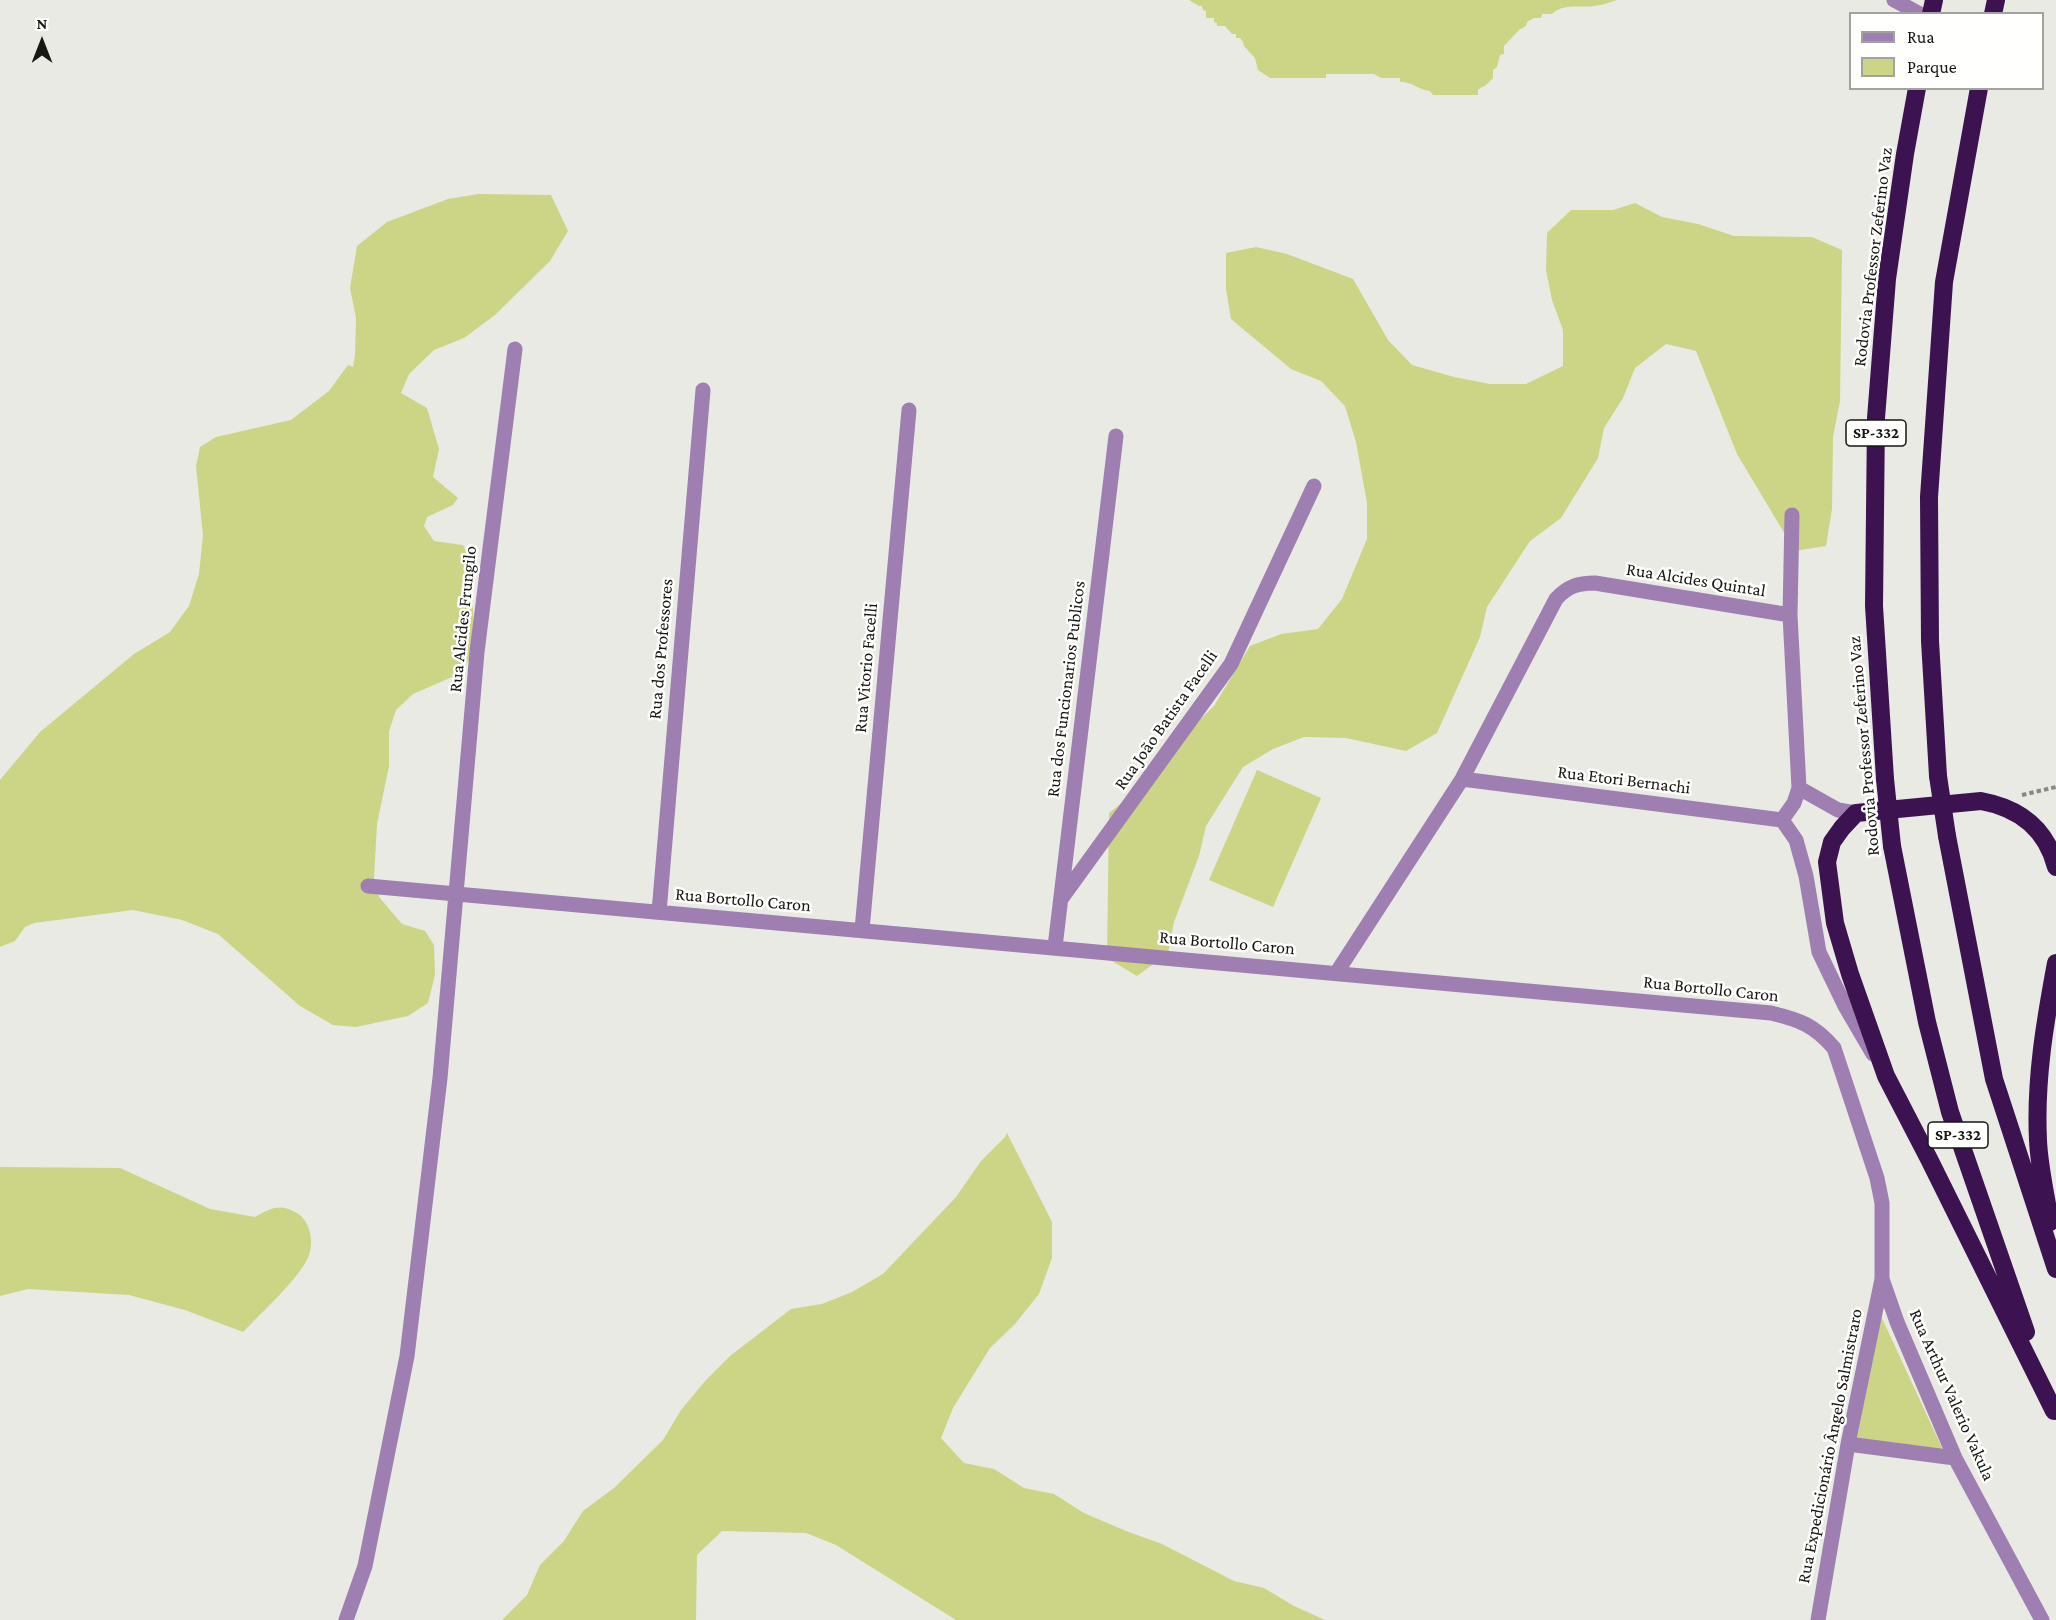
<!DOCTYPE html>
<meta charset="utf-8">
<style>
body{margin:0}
#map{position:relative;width:2056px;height:1620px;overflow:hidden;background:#e9eae3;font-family:"Crimson Pro",serif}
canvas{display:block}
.legend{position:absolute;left:1849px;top:12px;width:195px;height:78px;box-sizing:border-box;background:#fffffe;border:2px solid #a2a2a1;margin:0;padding:8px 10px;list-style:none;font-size:18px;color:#161715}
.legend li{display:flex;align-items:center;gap:12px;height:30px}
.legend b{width:30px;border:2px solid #a2a2a1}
.north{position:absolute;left:12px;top:12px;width:60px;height:60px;-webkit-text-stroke:4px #fffffe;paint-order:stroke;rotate:0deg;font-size:16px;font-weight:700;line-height:24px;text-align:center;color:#161715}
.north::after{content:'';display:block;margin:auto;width:21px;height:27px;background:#161715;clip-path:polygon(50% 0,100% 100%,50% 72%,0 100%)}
</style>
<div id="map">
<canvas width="2056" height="1620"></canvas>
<ul class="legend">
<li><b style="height:8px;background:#9f7eb2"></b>Rua</li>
<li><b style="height:16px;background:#ccd486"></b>Parque</li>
</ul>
<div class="north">N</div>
</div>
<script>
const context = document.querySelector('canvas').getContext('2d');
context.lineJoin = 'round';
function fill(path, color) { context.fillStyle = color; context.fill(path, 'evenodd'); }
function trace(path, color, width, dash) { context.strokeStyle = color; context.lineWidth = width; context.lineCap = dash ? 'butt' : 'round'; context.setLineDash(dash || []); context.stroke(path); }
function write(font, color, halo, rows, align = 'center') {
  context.font = font + ' "Crimson Pro",serif'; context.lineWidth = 5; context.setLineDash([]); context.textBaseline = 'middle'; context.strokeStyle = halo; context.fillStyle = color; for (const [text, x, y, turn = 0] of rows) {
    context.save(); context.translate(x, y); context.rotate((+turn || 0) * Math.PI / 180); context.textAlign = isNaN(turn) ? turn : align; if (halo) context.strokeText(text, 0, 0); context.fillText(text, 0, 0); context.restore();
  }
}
fill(new Path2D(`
 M1189,0H1617C1612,2 1599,6 1594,6C1580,8 1563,3 1552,14H1542L1541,18H1534L1527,22L1526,26L1519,30L1504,46V54L1500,55L1497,67L1493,70V78L1485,86L1482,87L1478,90V95H1433L1430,91C1418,90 1414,82 1400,82V78H1381L1374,74H1326V78H1270L1258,70L1255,58L1244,46L1243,42L1240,38H1236V34H1232L1225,26H1217V23L1214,22V18H1206V11L1203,10L1202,6H1199Z
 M478,194L551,195L568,231L550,261L495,315L464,338L434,350L409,374L401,393L427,408L439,449L433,477L458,498L453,505L427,517L424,526L434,541L463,545L470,561L474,627L469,660L459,674L413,694L396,710L389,731V766L377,824L374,878L379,897L402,924L425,931L434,945L435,975L428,1003L408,1016L356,1027L333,1025L300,1006L218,934L182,920L133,910L34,923L25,927L15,941L0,947V780L40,732L134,654L170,632L189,606L199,574L203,535L196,466L200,447L216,437L291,420L329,391L348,365L353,367L355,355L356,318L350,288L357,246L387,222L448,199Z
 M1635,203L1662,217L1698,224L1734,236L1812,237L1842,250L1840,401L1833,437L1832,509L1826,546L1795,551L1737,454L1696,351L1666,344L1635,368L1623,398L1604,428L1598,458L1561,518L1530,541L1487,607L1480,637L1437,733L1406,751L1346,738L1304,737L1273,749L1243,767L1206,826L1199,856L1174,922L1168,953L1137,976L1107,958L1109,813L1140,789L1189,730L1214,706L1250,646L1281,634L1318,629L1342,599L1367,539V503L1356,442L1345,406L1321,381L1291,369L1231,319L1226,289V253L1256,247L1287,254L1353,279L1388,340L1412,365L1454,377L1490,384H1526L1563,366V330L1552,300L1546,270L1547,233L1571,210H1613Z
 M1257,770L1321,798L1273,907L1209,880Z
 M1007,1133L1052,1222V1258L1039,1294L1015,1324L990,1348L953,1408L941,1438L964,1463L994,1469L1024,1488L1054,1494L1084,1513L1126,1531L1162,1544L1234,1581L1264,1588L1294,1606L1325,1620H956L836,1545L806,1533L722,1531L697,1555L696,1620H502L527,1595L540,1565L564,1541L583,1511L614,1488L663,1440L681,1410L706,1380L730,1356L791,1309L822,1304L852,1292L883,1274L956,1197L981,1161L1005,1137Z
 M0,1167L120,1168L210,1209L255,1217C271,1208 279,1203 297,1213C310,1221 314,1241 309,1255C302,1276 260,1314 243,1332L185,1310L129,1295L28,1289L0,1296Z
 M1881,1316L1943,1450L1857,1438Z`), '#ccd486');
trace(new Path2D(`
 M2022,795L2056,787`), '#888984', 4, [4.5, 3]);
trace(new Path2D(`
 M1894,0L1920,14
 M1462,779L1782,820
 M1799,788L1838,810L1856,813
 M1782,820L1794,803L1799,788L1790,615L1792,515
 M1782,820L1796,840L1806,876L1819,952L1845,1006L1873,1054
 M368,886L1771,1013C1800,1020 1814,1025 1834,1048L1877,1178L1882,1203V1279L1848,1444L1818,1620
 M1061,899L1231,664L1314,486
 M659,912L703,390
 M862,930L909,410
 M1055,947L1116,436
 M1337,972L1462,779L1556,599C1568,586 1578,583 1595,583L1790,615
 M1882,1279L1897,1322L1955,1458L2042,1620
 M1848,1444L1955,1458
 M346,1620L365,1566L407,1356L440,1078L477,652L515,349`), '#9f7eb2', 15);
trace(new Path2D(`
 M1931,14L1934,0
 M1993,14L1996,0
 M1938,776L1930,641L1929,497L1944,282L1979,88
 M1885,779L1874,606L1876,418L1887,279L1905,154L1917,88
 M1947,836L1994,1079L2056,1269
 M1892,846L1927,1022L1950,1112L2026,1332
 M2050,1222C2046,1195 2039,1167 2038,1140C2035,1080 2045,1022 2056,963
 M2054,1411L1929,1159L1886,1076L1850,974L1835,923L1827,862L1832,842L1842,828L1856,813L1981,801C2019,808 2046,828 2056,867`), '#3d1251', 18);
trace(new Path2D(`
 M1938,776L1947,836
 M1885,779L1892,846`), '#3d1251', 18);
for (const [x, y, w] of [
 [1876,433,60],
 [1958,1135,60]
]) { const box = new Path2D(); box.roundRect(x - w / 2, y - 13, w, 26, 4.5); context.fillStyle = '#fffffe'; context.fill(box); trace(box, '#161715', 1.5); }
write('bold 16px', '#161715', null, [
 ["SP-332",1876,433],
 ["SP-332",1958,1135]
]);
write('18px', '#161715', '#fffffe', [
 ["Rodovia Professor Zeferino Vaz",1873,257,-83],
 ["Rua Alcides Quintal",1696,580,9],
 ["Rua Alcides Frungilo",463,619,-84],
 ["Rua dos Professores",661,649,-85],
 ["Rua Vitorio Facelli",866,668,-85],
 ["Rua dos Funcionarios Publicos",1066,689,-83],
 ["Rua João Batista Facelli",1166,720,-55],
 ["Rodovia Professor Zeferino Vaz",1864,746,-95],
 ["Rua Etori Bernachi",1624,780,7],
 ["Rua Bortollo Caron",743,900,5],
 ["Rua Bortollo Caron",1227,943,5],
 ["Rua Bortollo Caron",1711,989,6],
 ["Rua Arthur Valerio Vakula",1952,1395,66],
 ["Rua Expedicionário Ângelo Salmistraro",1830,1446,-79]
]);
</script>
